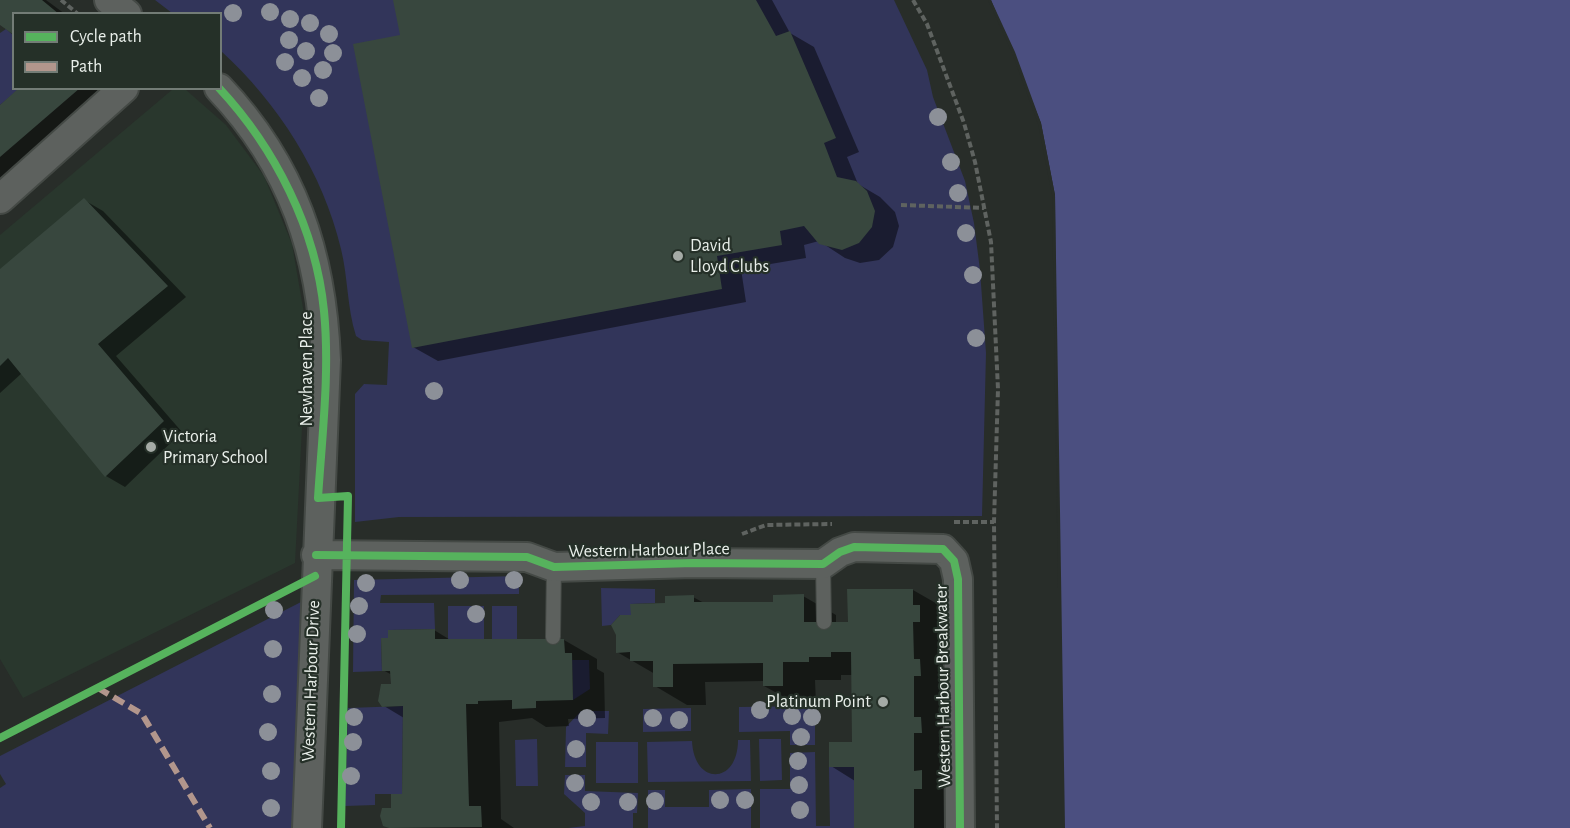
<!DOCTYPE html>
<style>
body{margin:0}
#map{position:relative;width:1570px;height:828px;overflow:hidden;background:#282d29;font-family:"Alegreya Sans",sans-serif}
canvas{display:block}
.legend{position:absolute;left:12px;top:12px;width:210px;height:78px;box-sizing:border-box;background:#253028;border:2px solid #737c76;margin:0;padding:8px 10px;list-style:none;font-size:18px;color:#e9efea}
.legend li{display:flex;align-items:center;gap:12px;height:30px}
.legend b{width:30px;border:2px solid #737c76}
</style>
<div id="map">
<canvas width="1570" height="828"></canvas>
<ul class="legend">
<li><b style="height:8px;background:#56b35d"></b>Cycle path</li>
<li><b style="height:8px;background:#b2968c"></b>Path</li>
</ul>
</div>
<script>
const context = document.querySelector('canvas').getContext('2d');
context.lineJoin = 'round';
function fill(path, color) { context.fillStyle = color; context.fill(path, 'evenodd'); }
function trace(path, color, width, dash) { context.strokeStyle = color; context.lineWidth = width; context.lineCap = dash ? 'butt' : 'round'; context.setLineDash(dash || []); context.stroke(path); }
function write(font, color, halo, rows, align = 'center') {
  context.font = font + ' "Alegreya Sans",sans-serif'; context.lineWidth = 4.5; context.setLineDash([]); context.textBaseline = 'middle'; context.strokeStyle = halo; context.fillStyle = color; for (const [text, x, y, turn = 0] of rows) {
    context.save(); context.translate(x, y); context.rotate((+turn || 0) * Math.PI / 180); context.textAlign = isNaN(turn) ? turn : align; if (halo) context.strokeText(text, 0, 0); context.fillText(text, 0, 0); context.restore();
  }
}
fill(new Path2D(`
 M173,89H185L226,125L264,176L292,244L307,331L295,563L23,698L0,659V235Z`), '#29372d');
fill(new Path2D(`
 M155,0H894L927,70L933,97L965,181L974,223L980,270L986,353L982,516L399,517L355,522V394L364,384L387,385L389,342L362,340L356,336C347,308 348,277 341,249C323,173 278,103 221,51L220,14L172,13Z
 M6,29L13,35L14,88L19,89L0,105V33Z
 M519,576V594L381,595L380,603H434L435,629L389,630L388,638L381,639L382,671L353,672L354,580Z
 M601,588L655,589V603L631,604V615H620L611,625L602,626Z
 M301,602L295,828H0V788L6,784L0,774V756Z
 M448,606H484V639H448Z
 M492,606H517V639H492Z
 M572,660H589L590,689L573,700Z
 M403,706L402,794H375V805L345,806L348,708Z
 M815,706V745H790V731L739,732V707Z
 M691,708V731L643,732V709Z
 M581,711H609L608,734L586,733V767H565L566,727Z
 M537,739L538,786H516L515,740Z
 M759,739H781L782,780L760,781Z
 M738,740H750L751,781L648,782L647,742L692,741C694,786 738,785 738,740Z
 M596,742H638V783H596Z
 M815,752L816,826H830L829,767H854V828H760V789H790V753Z
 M565,775H585V791L638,793L637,813H633V828H568L585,826V813L564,794Z
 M751,789V828H648V790H665V807H709V790Z`), '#32355a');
fill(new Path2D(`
 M991,0H1570V828H1065L1055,195L1041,123Z`), '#4b4f80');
fill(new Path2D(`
 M988,0H991L1015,52L1041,123L1055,195L1058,589L1052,195L1038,124L1012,53Z`), '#282d29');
fill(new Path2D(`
 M0,0H46L65,14H14L0,24Z
 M395,0H772L790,33L814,47L859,152L847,157L858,184L880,197L895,212L899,226L893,247L879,260L860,263L845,258L819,241L804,245L806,258L741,269L746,302L438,361L413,347L402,36Z
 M21,88H139L0,184V107Z
 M84,200L103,211L186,297L116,356L182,432L125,487L106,476L22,373L0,393V271Z
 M913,590L946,609L947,828H856L855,781L831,766L853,743V675H841V680H815L816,704H797L764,686V681L705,682L706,705H687L655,686V674L617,652L632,616L693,597L706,604L768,603L803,596L836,615V624H849V591Z
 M434,630L452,641L564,640L597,659V669L604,673L605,718L568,719L569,726L546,727L532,718L499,722L501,819L514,828H389L384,825L404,795V718L384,706L379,696L382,686L392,685V675L383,670Z`), '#0007');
fill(new Path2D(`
 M0,0H42L59,14H14V35L0,25Z
 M393,0H756L776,36L790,31L836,138L824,143L837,177L856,181L867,191L875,211L872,227L859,243L842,250L819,244L804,226L780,231L782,245L717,256L722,289L412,348L353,44L400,35Z
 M19,88H80L0,157V105Z
 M84,198L168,286L98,344L164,421L105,477L8,358L0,366V269Z
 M847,589H913V605H920V622H913L914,659H920L921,676H914V717H921L922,733H914V771L922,770V789H914V828H854V767H829V742H852L851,652H831V657H809V662H783V686H763V663L673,664V687H653V661H630V652L616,653V635L611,625L620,615H631L630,604L665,603V596L694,595V602H773V595L804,594V622H848Z
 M435,629V639H564L565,653H572L573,700L536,701V708L512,709V700L478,701V704H466L469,806H481L482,827L389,828L383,826L380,816L382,808H391V794H402L403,706L382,707L378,701L381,684H391L390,671H382L381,638H388V630Z`), '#38473e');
const lane = new Path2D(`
 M823,564L824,622
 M553,637L554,567`);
const street = new Path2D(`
 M109,0L127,14
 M219,88C293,166 322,254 326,360L307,828
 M0,199L124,88
 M316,555L527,557L554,567L693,563L823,564L840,552L854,547L943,549L954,561L958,579L960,828`);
trace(lane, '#444945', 16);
trace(street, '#444945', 32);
trace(new Path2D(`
 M61,0L78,14
 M913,0L927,24L964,123L975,162L991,242L998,389L994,522L997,828
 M901,205L984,208
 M954,522H994
 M742,534L766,525L832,524`), '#5f6360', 4, [6, 3]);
trace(lane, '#5d615e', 14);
trace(street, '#5d615e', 28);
trace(new Path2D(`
 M98,688L142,714L210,828`), '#b2968c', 6, [12, 6]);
trace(new Path2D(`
 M219,88C275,148 316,229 324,311C330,372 322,436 318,498L348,496L341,828
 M316,555L527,557L554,567L693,563L823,564L840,552L854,547L943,549L954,561L958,579L960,828
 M0,738L315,576`), '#56b35d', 8);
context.fillStyle = '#8c9098';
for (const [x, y] of [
 [270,12],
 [233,13],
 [290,19],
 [310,23],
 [329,34],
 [289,40],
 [306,51],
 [333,53],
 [285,62],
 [323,70],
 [302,78],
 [319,98],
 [938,117],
 [951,162],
 [958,193],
 [966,233],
 [973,275],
 [976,338],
 [434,391],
 [460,580],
 [514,580],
 [366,583],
 [359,606],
 [274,610],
 [476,614],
 [357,634],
 [273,649],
 [272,694],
 [760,710],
 [792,716],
 [354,717],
 [812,717],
 [587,718],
 [653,718],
 [679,720],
 [268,732],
 [801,737],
 [353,742],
 [576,749],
 [798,761],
 [271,771],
 [351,776],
 [575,783],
 [799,785],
 [720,800],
 [745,800],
 [655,801],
 [591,802],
 [628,802],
 [271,808],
 [800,810]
]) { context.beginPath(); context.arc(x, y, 9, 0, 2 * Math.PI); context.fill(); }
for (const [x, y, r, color] of [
 [678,256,6,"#a5aba6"],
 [151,447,6,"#a5aba6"],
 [883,702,6,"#a5aba6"]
]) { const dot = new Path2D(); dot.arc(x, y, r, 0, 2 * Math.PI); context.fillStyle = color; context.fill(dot); trace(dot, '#253028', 2); }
write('18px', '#e9efea', '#253028', [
 ["David",690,246],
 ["Lloyd Clubs",690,267],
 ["Victoria",163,437],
 ["Primary School",163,458],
 ["Platinum Point",871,702,"right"]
], 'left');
write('18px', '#e9efea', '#253028', [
 ["Newhaven Place",307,369,-90],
 ["Western Harbour Place",649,550,-1],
 ["Western Harbour Drive",311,681,-88],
 ["Western Harbour Breakwater",943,686,-91]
]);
</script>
